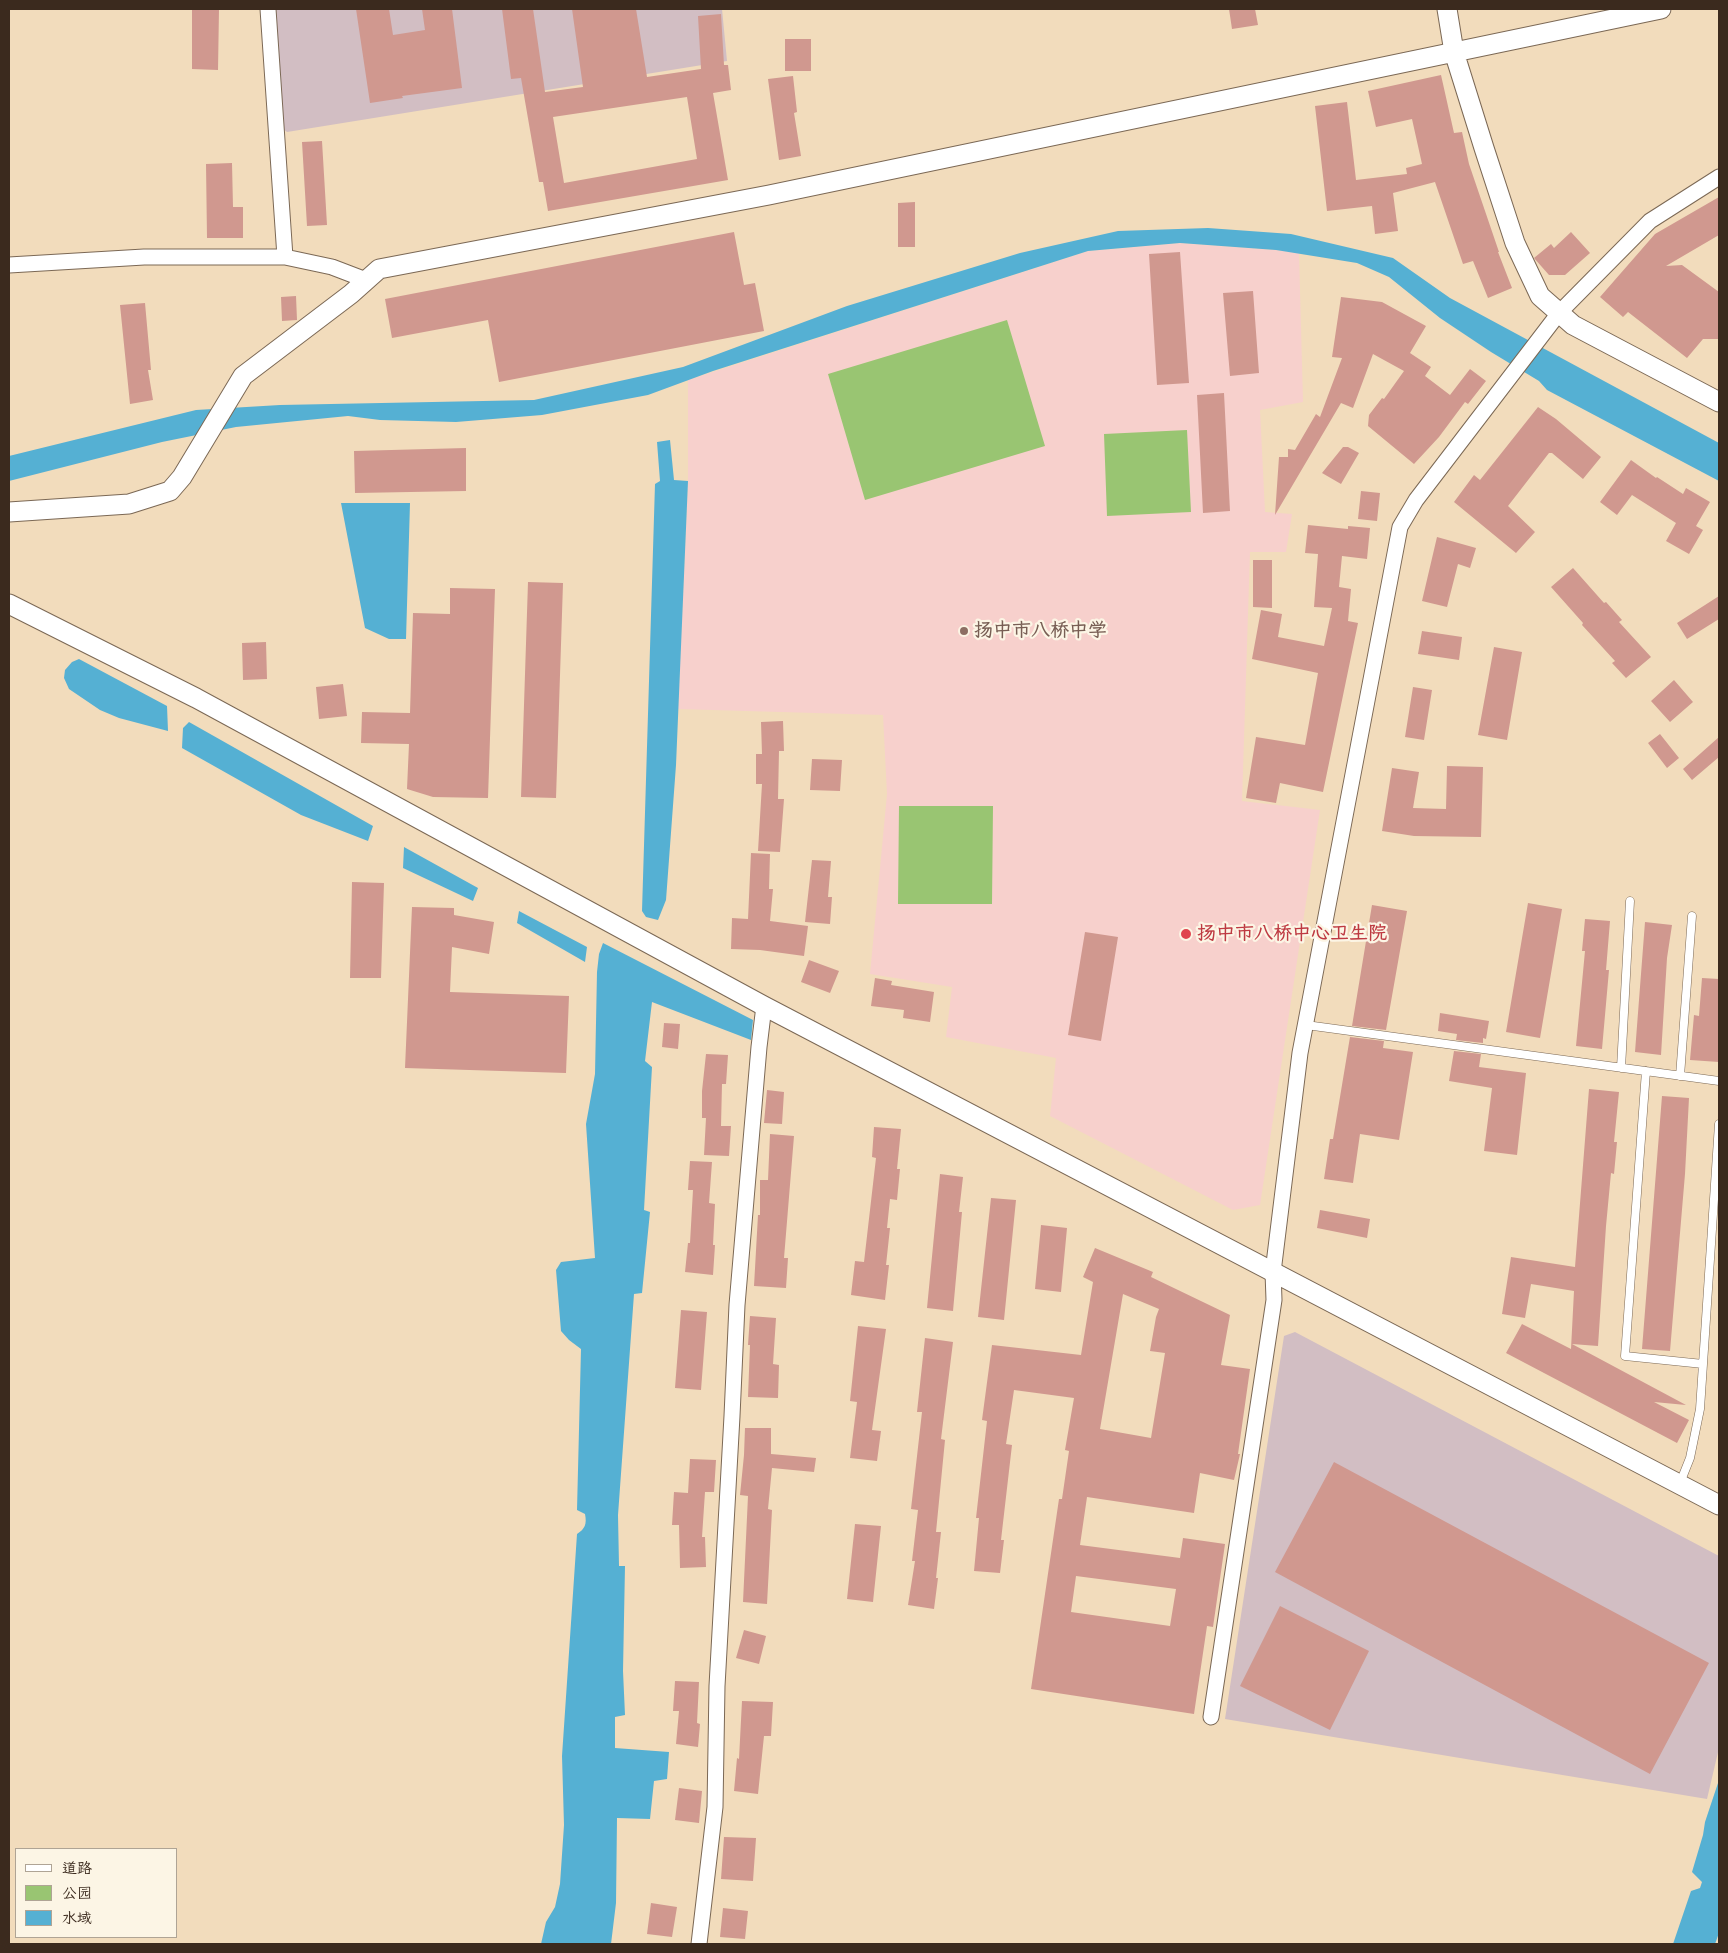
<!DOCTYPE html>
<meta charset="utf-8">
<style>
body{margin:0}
#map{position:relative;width:1728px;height:1953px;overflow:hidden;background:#f2dcbc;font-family:"Patrick Hand","LXGW WenKai TC",sans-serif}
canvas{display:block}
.frame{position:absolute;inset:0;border:10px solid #3b2a1e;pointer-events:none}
.legend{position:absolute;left:15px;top:1848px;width:162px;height:90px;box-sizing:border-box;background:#fcf5e5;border:1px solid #afa495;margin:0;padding:6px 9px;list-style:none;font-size:15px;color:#3b2a1e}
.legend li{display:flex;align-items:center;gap:10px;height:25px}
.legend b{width:25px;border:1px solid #afa495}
</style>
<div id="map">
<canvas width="1728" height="1953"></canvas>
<div class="frame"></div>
<ul class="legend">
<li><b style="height:6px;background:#fff"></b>道路</li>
<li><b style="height:14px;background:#99c572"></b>公园</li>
<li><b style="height:14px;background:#55b0d3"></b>水域</li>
</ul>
</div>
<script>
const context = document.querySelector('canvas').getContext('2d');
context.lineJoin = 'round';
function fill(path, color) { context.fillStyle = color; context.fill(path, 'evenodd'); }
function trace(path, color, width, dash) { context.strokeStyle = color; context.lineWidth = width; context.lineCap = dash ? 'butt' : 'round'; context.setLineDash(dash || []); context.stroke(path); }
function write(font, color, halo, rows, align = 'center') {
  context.font = font + ' "Patrick Hand","LXGW WenKai TC",sans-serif'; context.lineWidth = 4.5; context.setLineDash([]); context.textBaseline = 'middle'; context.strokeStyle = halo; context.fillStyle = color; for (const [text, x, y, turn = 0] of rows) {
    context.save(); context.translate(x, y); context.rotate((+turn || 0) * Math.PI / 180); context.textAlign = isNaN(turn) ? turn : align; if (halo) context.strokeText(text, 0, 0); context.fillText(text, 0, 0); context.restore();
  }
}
fill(new Path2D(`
 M1180,243L1276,250L1299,253L1303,402L1260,410L1265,512L1292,514L1286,552H1250L1242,801L1320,810L1260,1205L1233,1210L1050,1116L1056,1058L946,1037L952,987L870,974L887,794L883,715L678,709L688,481V380L1088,251Z`), '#f7d0cc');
fill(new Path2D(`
 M272,9H722L727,61L287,132L279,126Z
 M1295,1332L1719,1556V1748L1707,1799L1225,1719L1284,1336Z`), '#d2bec3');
fill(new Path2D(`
 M1007,320L1045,446L865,500L828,374Z
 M1187,430L1191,512L1107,516L1104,434Z
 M899,806H993L992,904H898Z`), '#99c572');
fill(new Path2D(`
 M1208,228L1291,234L1393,258L1450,298L1719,443V481L1547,390L1539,381L1491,352L1440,318L1389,277L1357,263L1276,250L1180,243L1088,251L713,371L648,395L542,415L456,422L380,420L348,416L236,427L162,442L9,481V456L196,410L280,405L534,400L683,367L847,306L1020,253L1118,231Z
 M670,440L674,480L688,481L676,765L666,900L658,920L646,917L642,911L655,484L660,481L657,442Z
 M341,503H410L406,639H389L365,628Z
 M79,659L167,706L168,731L119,718L100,710L69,689L64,678L65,670L72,662Z
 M189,722L373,826L368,841L301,815L182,748L183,728Z
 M404,847L478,888L473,901L403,868Z
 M519,911L587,947L585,962L517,923Z
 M603,943L753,1020L751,1040L652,1002L645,1061L652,1067L644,1210L650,1212L642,1293L634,1294L618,1515L619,1566H625L623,1671L625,1715L615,1717V1748L669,1752L667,1779L654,1781L650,1819L617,1818L616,1903L611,1944H541L546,1922L555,1907L560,1884L564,1825L562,1756L577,1534C585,1529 587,1524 585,1514L577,1510L581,1349L569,1340L561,1331L556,1270L561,1262L595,1258L586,1124L595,1074L597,972L599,954Z
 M1719,1780V1933L1715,1944H1673L1691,1891L1700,1888L1702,1882L1692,1872L1703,1835L1705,1822Z`), '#55b0d3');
fill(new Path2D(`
 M192,9H219L218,70L192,69Z
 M356,9H389L393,35L425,30L422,9H452L462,88L402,96L403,98L370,103Z
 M502,9H533L545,92L583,87L572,9H636L647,77L701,69L698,16L721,14L724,65H728L731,90L713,93L728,180L548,211L543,182H539L521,78L511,79ZM687,97L697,159L564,183L553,117Z
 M1229,9H1255L1258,25L1232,29Z
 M785,39H811V71H785Z
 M1441,75L1454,133L1462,132L1469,164L1499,252H1498L1512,288L1488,298L1473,261L1463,264L1435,182L1393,193L1398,231L1375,234L1372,206L1327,211L1315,106L1347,102L1356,180L1407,174L1406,168L1422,164L1412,119L1376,127L1368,91Z
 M793,76L797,112L794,113L801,156L779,160L768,79Z
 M322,141L327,225L307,226L302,142Z
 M232,163L233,207H243V238H207L206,164Z
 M1719,197V235L1666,266L1682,265L1719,292V339H1703L1687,358L1628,312L1623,317L1600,297L1655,234Z
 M915,202V247H898V203Z
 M734,232L744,285L755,283L764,331L499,382L488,320L392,338L385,299Z
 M1571,232L1590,253L1565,275H1549L1534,258L1551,244L1554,248Z
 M1180,252L1189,383L1157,385L1149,254Z
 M1253,291L1259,373L1230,376L1223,293Z
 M296,296L297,320L282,321L281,297Z
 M1341,297L1382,302L1426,326L1410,353L1431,367L1425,376L1450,395L1470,369L1486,381L1468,404L1465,402L1439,437L1414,464L1368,426L1369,415L1382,398L1384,399L1404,371L1373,354L1353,408L1341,403L1275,515L1279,457H1288V449L1295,450L1316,414L1320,417L1342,358L1332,357Z
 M145,303L151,370H148L153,400L130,404L120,305Z
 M1224,393L1230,511L1203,513L1197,395Z
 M1538,407L1556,419L1601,457L1583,479L1552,453H1549L1508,506L1535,532L1516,553L1454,502L1474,475L1480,480Z
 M1343,447H1348L1359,453L1341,484L1322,473Z
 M466,448V491L355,493L354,451Z
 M1631,460L1656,478L1657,477L1683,494L1686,488L1710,502L1696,526L1703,530L1689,554L1666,541L1676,523L1632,495L1617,515L1600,502Z
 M1361,491L1380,493L1377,521L1358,519Z
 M1308,525L1348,529V526L1370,528L1367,559L1342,556L1339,587L1351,589L1348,621L1358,623L1323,792L1280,783L1276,803L1246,798L1256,737L1305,745L1318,673L1252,659L1261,610L1282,614L1278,637L1324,646L1332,608L1314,607L1318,554L1305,553Z
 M1437,537L1476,548L1470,568L1458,564L1447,607L1422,601Z
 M1253,560H1272V608L1253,607Z
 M1573,568L1604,603L1606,602L1622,620L1619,622L1651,657L1626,678L1612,663L1615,661L1582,625L1583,623L1551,587Z
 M528,582L563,583L556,798L521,797Z
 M450,588L495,589L488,798L433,797L407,789L409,744L361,743L362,712L410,713L413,613L450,614Z
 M1719,596V619L1687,639L1677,623Z
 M1422,631L1462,637L1459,660L1418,654Z
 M266,642L267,679L243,680L242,643Z
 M1494,647L1522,652L1507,740L1478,735Z
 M1674,680L1693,702L1670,722L1651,701Z
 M343,684L347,716L319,719L316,687Z
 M1413,687L1432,690L1424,740L1405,737Z
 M783,721L784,751H779L778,799H784L780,852L758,851L762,784H756V754H762L761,722Z
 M1660,734L1679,758L1667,768L1648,743Z
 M1719,737V757L1692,780L1683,769Z
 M812,759L842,760L840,791L810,790Z
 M1447,766L1483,767L1481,837L1414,836L1382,831L1392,768L1419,772L1413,808L1446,809Z
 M751,853L770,854L769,889H773L770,921L808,926L804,956L760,950L731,949L732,918L748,919Z
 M812,860L831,861L828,897H832L830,924L805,922Z
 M352,882L384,883L381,978H350Z
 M1528,903L1562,909L1540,1038L1506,1032Z
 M1372,905L1407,911L1386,1030L1352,1026Z
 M412,907L454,908V915L494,922L489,954L452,947L450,992L569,996L566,1073L405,1068Z
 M1585,919L1610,921L1606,970H1609L1602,1049L1576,1046L1585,951H1582Z
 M1645,922L1672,925L1667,958L1661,1055L1635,1052Z
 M1085,932L1118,937L1101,1041L1068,1035Z
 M809,960L839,971L830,993L801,982Z
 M875,978L892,981L891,985L934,992L930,1022L903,1018L904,1010L871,1006Z
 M1702,978L1719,979V1062L1690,1060L1694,1015L1699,1016Z
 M1440,1013L1489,1021L1486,1039L1483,1038V1043L1456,1040L1457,1034L1438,1031Z
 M664,1023L680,1024L678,1049L662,1047Z
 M1350,1037L1384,1041L1383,1048L1413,1052L1399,1140L1360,1134L1353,1183L1324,1179L1330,1139H1333Z
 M1454,1051L1481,1054L1479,1067L1526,1073L1517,1155L1484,1151L1492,1088L1449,1081Z
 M706,1054L728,1055L726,1084H722L721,1126H731L729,1156L704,1155L706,1118H702V1091Z
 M1589,1089L1619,1092L1614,1142H1617L1614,1174L1611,1173L1606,1226L1598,1346L1572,1344L1686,1405L1654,1402L1689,1420L1677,1443L1506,1353L1522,1324L1571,1349L1574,1291L1531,1284L1525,1318L1502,1314L1511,1257L1575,1267Z
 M767,1090L784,1092L782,1124L764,1123Z
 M1662,1096L1689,1098L1685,1174L1670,1351L1642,1349Z
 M874,1127L901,1129L897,1169H900L897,1200L890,1199L887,1228H890L886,1265H889L885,1300L851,1295L855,1261L864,1262L876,1158L872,1157Z
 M770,1134L794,1136L784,1258H788L786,1288L754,1286L758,1215H760V1180H768Z
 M690,1161L712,1162L709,1203L715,1204L713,1245H715L713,1275L685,1272L688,1243H690L693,1190H688Z
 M940,1174L963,1177L959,1212H962L953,1311L927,1308Z
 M991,1198L1016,1200L1004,1320L978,1317Z
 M1320,1210L1370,1219L1367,1238L1317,1228Z
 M1041,1225L1067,1228L1061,1292L1035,1289Z
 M1095,1248L1153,1272L1151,1277L1230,1315L1221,1365L1250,1369L1238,1454H1240L1234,1480L1200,1473L1194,1513L1087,1497L1080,1545L1180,1558L1183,1538L1225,1544L1213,1627L1207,1626L1194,1714L1031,1689L1059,1499H1062L1069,1451L1065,1450L1074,1398L1014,1390L1006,1444L1012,1445L1001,1540H1004L1000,1573L974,1571L979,1518H976L987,1421L982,1420L992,1345L1081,1355L1093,1282L1083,1277ZM1123,1294L1159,1309L1156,1317L1150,1351L1165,1353L1151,1438L1100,1429ZM1076,1576L1176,1589L1170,1626L1071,1612Z
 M681,1310L707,1312L701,1390L675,1388Z
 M750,1316L776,1318L773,1364L779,1365L778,1398L748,1397L750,1345H748Z
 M858,1326L886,1329L872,1430L881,1431L877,1461L850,1458L857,1402L850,1401Z
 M925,1338L953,1342L941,1439L945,1440L936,1532H941L936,1578H938L934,1609L908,1605L915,1561H912L918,1510L911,1509L922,1412H917Z
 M745,1428H771V1454L816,1458L814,1472L772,1468L768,1509L772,1510L767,1604L743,1602L748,1496L740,1495L744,1455Z
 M690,1459L716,1460L714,1492H705L702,1537H705L706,1567L680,1568L679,1525H672L674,1492L688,1493Z
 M1334,1462L1709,1663L1650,1774L1275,1572Z
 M855,1524L881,1526L873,1602L847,1599Z
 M1280,1606L1369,1651L1330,1730L1240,1686Z
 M744,1630L766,1636L759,1664L736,1658Z
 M675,1681L699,1682L697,1723L700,1724L698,1747L676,1744L679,1711H673Z
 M742,1701L773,1702L771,1736H764L758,1794L734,1791L737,1758L739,1759Z
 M679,1788L702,1791L699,1823L675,1820Z
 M724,1837L756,1838L753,1881L721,1879Z
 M651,1903L677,1907L672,1937L647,1934Z
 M723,1908L748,1911L745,1939L720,1937Z`), '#d0988f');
const service = new Path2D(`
 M1306,1025L1719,1081
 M1621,1068L1630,901
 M1646,1071L1625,1356L1703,1364
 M1680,1076L1692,916
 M1680,1483L1690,1458L1700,1409L1719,1124`);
const minor = new Path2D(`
 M268,9L285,257
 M9,265L144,257H285L332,267L366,280
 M1211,1717L1274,1300L1273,1272L1300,1053L1400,527L1416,500L1559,313L1650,221L1719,177
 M699,1944L715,1807L717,1686L732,1416L737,1305L759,1047L764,1006`);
const tertiary = new Path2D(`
 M1447,9L1454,52L1484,148L1515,243L1540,296L1573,325L1719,402
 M9,512L129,504L170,491L182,477L243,376L351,294L379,269L769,195L1661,9
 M9,604L196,698L764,1006L1719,1505`);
trace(service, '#7b6855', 9);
trace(minor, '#7b6855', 17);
trace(tertiary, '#7b6855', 21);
trace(service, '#fff', 8);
trace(minor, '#fff', 15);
trace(tertiary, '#fff', 19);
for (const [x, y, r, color] of [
 [964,631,5,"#8d6e63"],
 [1186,934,6,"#e0444e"]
]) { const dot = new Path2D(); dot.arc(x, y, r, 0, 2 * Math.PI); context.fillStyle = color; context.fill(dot); trace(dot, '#fcf5e5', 2); }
write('bold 19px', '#785e54', '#fcf5e5', [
 ["扬中市八桥中学",974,631]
], 'left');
write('bold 19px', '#be3a42', '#fcf5e5', [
 ["扬中市八桥中心卫生院",1197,934]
], 'left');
</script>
